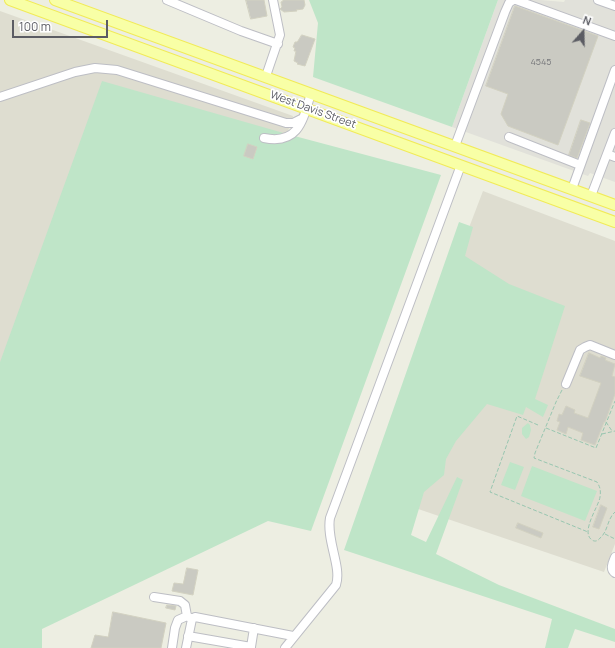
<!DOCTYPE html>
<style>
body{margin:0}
#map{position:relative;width:615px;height:648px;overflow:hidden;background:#edeee2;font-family:Manrope,sans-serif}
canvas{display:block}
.north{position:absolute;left:563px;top:12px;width:40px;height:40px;-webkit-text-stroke:3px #fff;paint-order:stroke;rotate:20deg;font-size:11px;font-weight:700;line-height:16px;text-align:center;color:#5b5c63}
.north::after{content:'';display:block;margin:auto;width:14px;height:18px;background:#5b5c63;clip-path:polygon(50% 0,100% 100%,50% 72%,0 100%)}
.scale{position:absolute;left:12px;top:20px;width:96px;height:18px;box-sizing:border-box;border:2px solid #5b5c63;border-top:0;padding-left:5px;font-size:12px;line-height:14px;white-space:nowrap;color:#5b5c63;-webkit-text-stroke:3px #fff;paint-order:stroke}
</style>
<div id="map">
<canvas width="615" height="648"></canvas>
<div class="north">N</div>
<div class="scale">100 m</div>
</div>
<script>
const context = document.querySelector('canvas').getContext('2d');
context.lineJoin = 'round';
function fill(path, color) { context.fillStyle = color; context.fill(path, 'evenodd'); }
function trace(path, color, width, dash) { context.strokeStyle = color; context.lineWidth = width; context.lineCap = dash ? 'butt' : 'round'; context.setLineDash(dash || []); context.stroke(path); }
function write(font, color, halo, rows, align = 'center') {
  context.font = font + ' Manrope,sans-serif'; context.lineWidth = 3.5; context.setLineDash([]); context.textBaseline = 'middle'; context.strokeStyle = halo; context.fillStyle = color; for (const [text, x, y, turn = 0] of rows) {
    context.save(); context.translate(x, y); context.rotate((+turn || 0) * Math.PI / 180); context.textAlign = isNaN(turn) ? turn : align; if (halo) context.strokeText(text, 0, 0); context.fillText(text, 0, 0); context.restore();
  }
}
fill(new Path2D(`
 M498,0H540L564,2L565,0H615V182L590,173L588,176L452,127Z`), '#e1e1da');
fill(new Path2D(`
 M0,11L293,116L287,134L0,362Z
 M483,191L615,241V544L604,572L368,492Z`), '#deddd0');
fill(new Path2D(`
 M309,0H498L452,127L313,77L318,23Z
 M102,81L287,134L441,175L311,531L268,521L42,629V648H0V362Z
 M459,222L473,227L465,256L509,284L565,306L535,399L548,405L543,417L526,407L523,415L487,404L456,441L446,459L444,475L424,492L411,535L426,542L457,477L463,480L436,554L499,585L615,629V642L575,629L568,648H545L552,619L344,550Z
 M528,423L530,425L531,430L529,437L526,439L522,434V428Z
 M510,462L524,467L515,490L501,485Z
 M532,466L597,491L585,521L521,496Z`), '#bfe5c8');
const building = new Path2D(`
 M246,0H264L267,16L251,19Z
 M283,0H304L305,5L303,9L296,10L297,11L284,12L280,9L282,7L281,2L283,1Z
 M515,6L598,36L558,145L508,126L501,114L508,94L486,86Z
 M302,35L315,39L305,66L297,64L298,63L294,61L296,51H294L295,48L293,47L295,42H297Z
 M581,120L590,123L577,158L569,155Z
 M248,144L257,147L253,159L244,156Z
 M589,353L600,358L601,356L606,358L605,360L615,364L612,376L615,377V394L605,422H604L595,445L581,440L583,433L568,427L566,434L557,430L560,422L557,421L559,414L562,415L566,406L575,410L574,413L588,418L601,383L580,376Z
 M601,505L607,508L599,529L593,527Z
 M518,523L543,533L541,538L516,528Z
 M187,568L198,570L193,595L172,591L174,583L183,584Z
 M167,605L176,606L175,610L166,608Z
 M113,612L166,623L161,648H91L95,635L108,637Z`);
fill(building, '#cacac2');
trace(building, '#d2d1c1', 1);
const minor = new Path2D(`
 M167,0L241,31L278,44
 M516,0L615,36
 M598,0L615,6
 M266,76L280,35L273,0
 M0,97L75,72L95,68L117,70L286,123H293L303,118
 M509,137L580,165
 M264,138C299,145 303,120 311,93
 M455,146L505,12L509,3L513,0
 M607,154L615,157
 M572,189L615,70
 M591,196L615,133
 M566,384L580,350L585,347L590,345L615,355
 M615,557C613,562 609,569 615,573
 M154,597L180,601L185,605L187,616L192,619
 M188,636L251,647L254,628
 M172,648L175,628L178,620L187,616
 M186,648L192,619L195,617L293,636
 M285,648L336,585C342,567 326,540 330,518L461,165`);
const major = new Path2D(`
 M10,0L615,222
 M55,0L615,205`);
trace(minor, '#bdbec4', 10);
trace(major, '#f1eb58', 12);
trace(new Path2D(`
 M562,390L556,402L535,453L534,458L597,482C600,487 601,490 600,497C599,506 580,532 592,540C595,542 598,541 600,538C608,532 607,519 615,512
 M606,422L612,431
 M538,425L517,416L490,492L588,532
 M546,428L596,448L615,401
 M602,434L615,431
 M605,534L615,539`), '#98c6b0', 1, [4, 2]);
trace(minor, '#fff', 8);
trace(major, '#f8ffa6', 10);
write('9px', '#77787b', null, [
 ["4545",541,62]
]);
write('11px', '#5b5c63', '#fff', [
 ["West Davis Street",313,110,20]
]);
</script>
